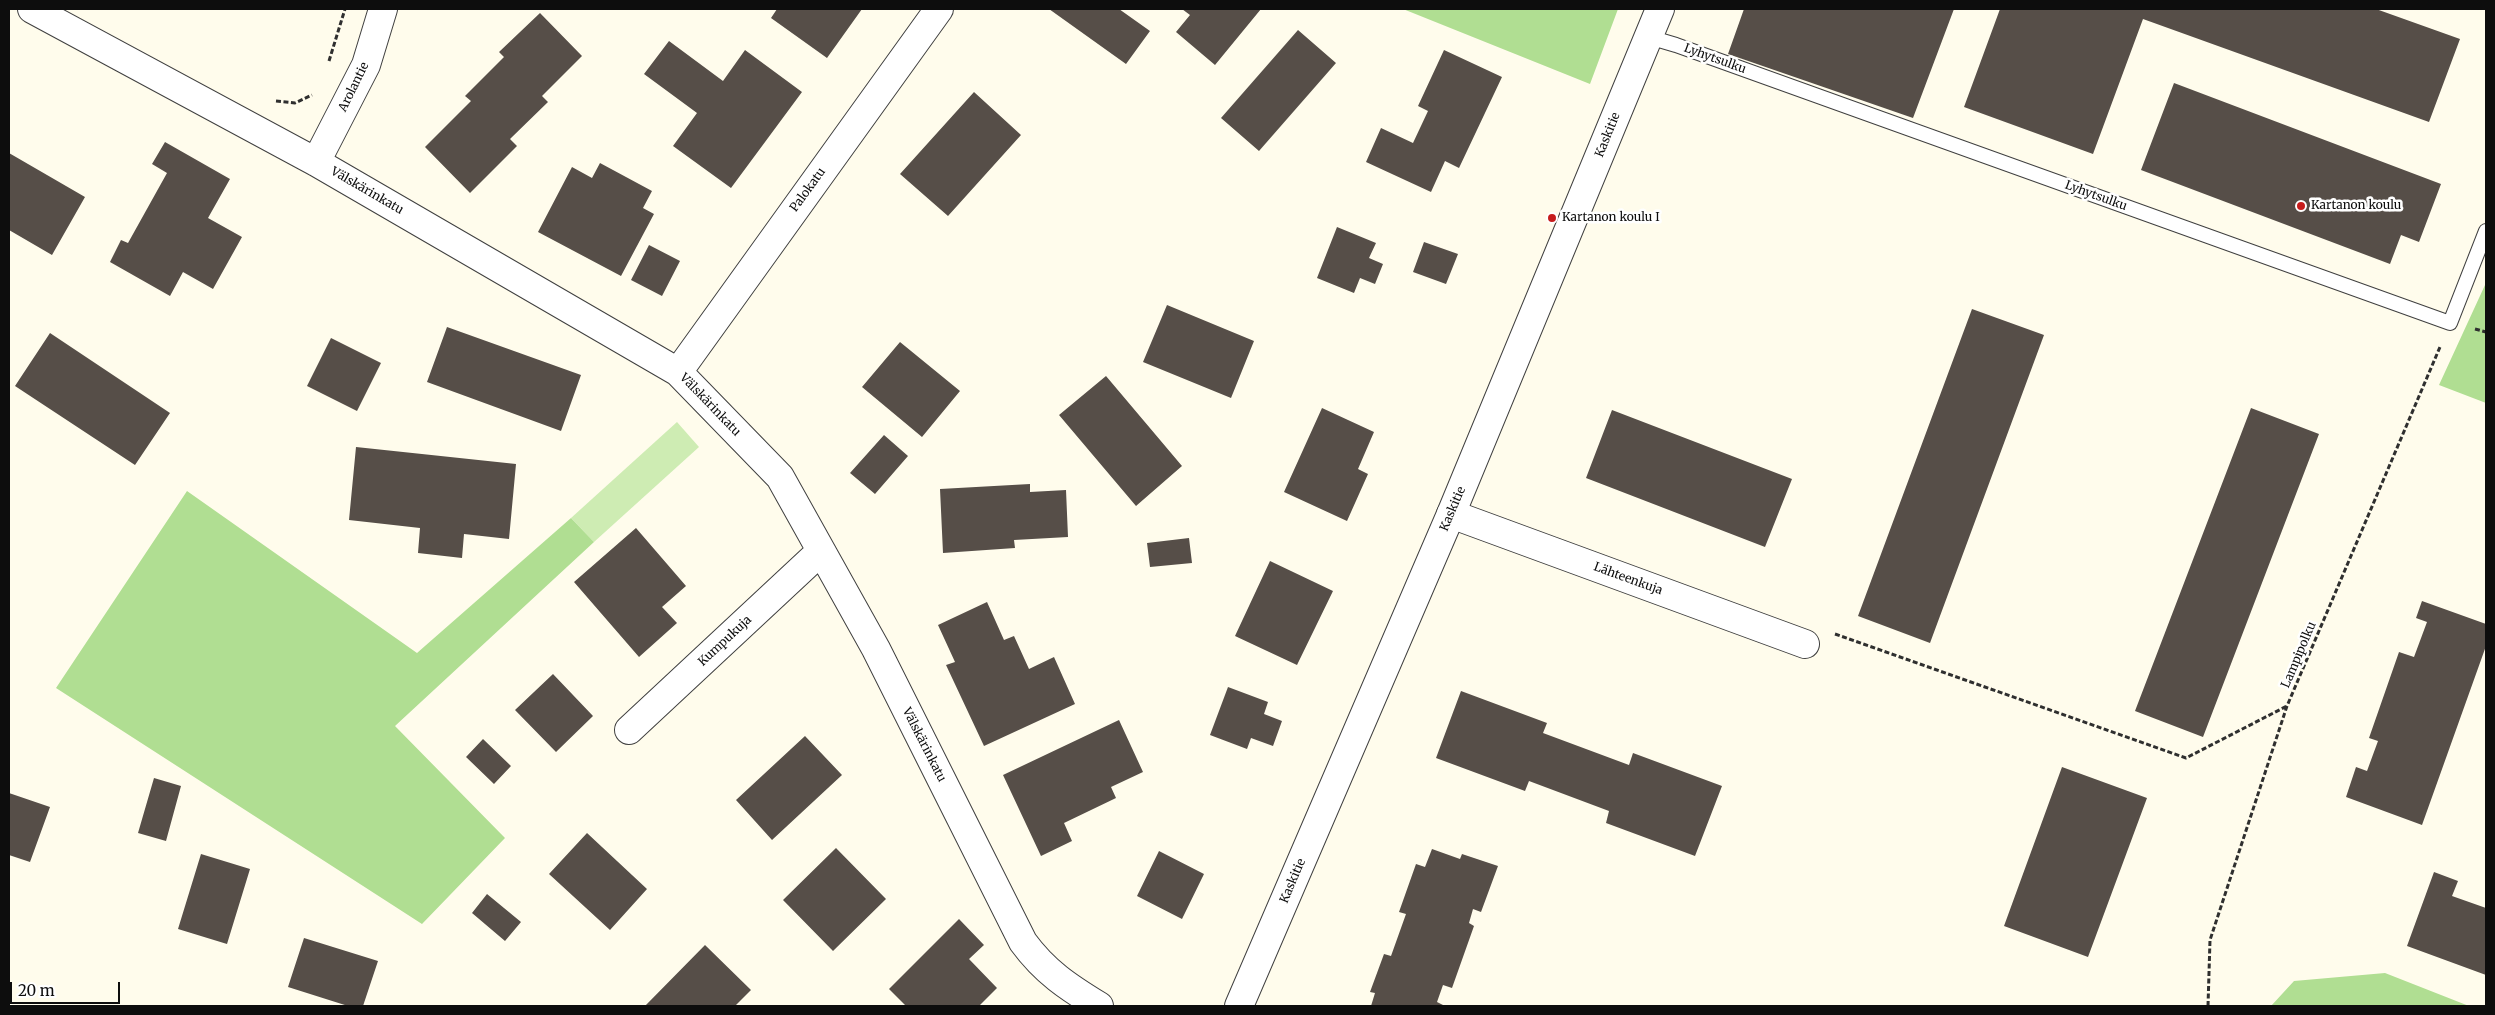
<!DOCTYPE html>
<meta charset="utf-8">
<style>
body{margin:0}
#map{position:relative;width:2495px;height:1015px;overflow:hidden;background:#fffcec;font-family:Merriweather,serif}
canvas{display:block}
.frame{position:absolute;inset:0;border:10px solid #0d0d0d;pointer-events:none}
.scale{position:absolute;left:10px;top:982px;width:110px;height:22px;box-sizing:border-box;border:2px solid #0d0d0d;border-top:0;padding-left:6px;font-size:15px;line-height:18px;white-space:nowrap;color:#0d0d0d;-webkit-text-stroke:4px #fff;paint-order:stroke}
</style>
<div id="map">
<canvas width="2495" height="1015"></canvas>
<div class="frame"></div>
<div class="scale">20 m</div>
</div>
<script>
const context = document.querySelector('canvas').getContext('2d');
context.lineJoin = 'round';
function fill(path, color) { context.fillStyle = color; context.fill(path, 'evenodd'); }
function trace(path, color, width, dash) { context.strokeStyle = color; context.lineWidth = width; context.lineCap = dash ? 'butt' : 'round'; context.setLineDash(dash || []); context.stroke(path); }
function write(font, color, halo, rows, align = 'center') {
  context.font = font + ' Merriweather,serif'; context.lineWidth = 5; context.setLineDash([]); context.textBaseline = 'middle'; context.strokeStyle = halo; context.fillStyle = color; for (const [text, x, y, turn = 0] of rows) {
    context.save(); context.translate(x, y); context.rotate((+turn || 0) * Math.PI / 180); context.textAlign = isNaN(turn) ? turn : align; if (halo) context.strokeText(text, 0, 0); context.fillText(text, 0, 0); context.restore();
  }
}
fill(new Path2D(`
 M677,422L699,447L594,542L571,518Z`), '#ceecb3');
fill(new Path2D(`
 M1403,9H1618L1590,84Z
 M2485,285H2486V403L2439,385Z
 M187,491L417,653L571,518L594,542L395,726L505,838L422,924L56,688Z
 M2385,973L2469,1006H2271L2294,981Z`), '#b0de92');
fill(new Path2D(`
 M777,9H862L827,58L771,18Z
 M1049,9H1119L1150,31L1126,64Z
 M1182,9H1261L1215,65L1176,32L1190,15Z
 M1744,9H1954L1913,118L1728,54Z
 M2000,9H2376L2460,39L2429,122L2143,19L2093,154L1964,107Z
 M540,13L582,56L542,96L548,102L510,139L517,146L470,193L425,147L471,101L465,96L504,57L499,52Z
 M1298,30L1336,63L1259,151L1221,118Z
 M669,41L723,81L745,50L802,92L731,188L673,146L697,113L644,74Z
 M1444,50L1502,77L1459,168L1445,161L1431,192L1366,162L1381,128L1413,143L1428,111L1418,106Z
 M2174,83L2441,184L2419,242L2401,235L2390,264L2141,170Z
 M974,92L1021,135L948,216L900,174Z
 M165,142L230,179L208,218L242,237L213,289L183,272L170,296L110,262L121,240L128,243L167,173L152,164Z
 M9,153L85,197L52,255L9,230Z
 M600,163L652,191L643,208L654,214L621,276L538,232L572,167L592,178Z
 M1337,227L1376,243L1369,258L1383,264L1375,284L1360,278L1354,293L1317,278Z
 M1424,242L1458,254L1446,284L1413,272Z
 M649,245L680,261L662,296L631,280Z
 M1167,305L1254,341L1231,398L1143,362Z
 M1972,309L2044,335L1930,643L1858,616Z
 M447,327L581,375L561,431L427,382Z
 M50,333L170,413L135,465L15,386Z
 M331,338L381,363L357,411L307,386Z
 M900,342L960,391L922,437L862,387Z
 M1106,376L1182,466L1136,506L1059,415Z
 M1322,408L1374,432L1358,469L1368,474L1347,521L1284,492Z
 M2251,408L2319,434L2203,737L2135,711Z
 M1612,410L1792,479L1765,547L1586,478Z
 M884,435L908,456L875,494L850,473Z
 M356,447L516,464L509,539L464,534L462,558L418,553L420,528L349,520Z
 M1030,484V492L1066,490L1068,537L1014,540L1015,548L943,553L940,489Z
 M636,528L686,586L662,607L677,623L639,657L574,582Z
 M1189,538L1192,563L1150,567L1147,543Z
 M1270,561L1333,591L1297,665L1235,636Z
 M2422,601L2486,624V646L2422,825L2346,797L2356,767L2367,771L2378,741L2369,738L2399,652L2414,657L2427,622L2416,618Z
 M987,602L1004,640L1014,636L1029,669L1054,657L1075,704L984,746L946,665L955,662L938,625Z
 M553,674L593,716L556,752L515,710Z
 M1228,687L1268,702L1264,714L1282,721L1273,746L1251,738L1247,749L1210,735Z
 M1461,691L1547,723L1543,733L1629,765L1633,753L1722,786L1695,856L1606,823L1609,811L1529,781L1525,791L1436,758Z
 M1119,720L1143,772L1111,787L1116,798L1064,823L1072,841L1041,856L1003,775Z
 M805,736L842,775L772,840L736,800Z
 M483,739L511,766L494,784L466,757Z
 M2062,767L2147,798L2088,957L2004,926Z
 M154,778L181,786L166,841L138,833Z
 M9,793L50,807L30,862L9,855Z
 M587,833L647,889L610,930L549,874Z
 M836,848L886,899L833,951L783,900Z
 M1432,849L1460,859L1462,854L1498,866L1481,912L1473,909L1469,923L1474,926L1452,988L1443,985L1437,1002L1445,1006H1371L1375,993L1370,992L1384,954L1391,956L1406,914L1399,912L1416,864L1425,867Z
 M1159,851L1204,874L1182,919L1137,896Z
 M201,854L250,869L227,944L178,929Z
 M2434,872L2458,881L2452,896L2486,908V975L2407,946Z
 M487,894L521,922L505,941L472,913Z
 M959,919L984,945L969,959L997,988L979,1006H906L889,989Z
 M304,938L378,961L363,1006H348L288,987Z
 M705,945L751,990L735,1006H645Z`), '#564e48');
const service = new Path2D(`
 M1649,37L1676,45L2450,323L2486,231`);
const minor = new Path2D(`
 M32,9L316,162L678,372L780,477L876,649L1023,942C1045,972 1068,987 1099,1006
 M316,162L366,65L383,9
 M678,372L939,9
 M1451,514L1805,644
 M629,730L821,551`);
const tertiary = new Path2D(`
 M1239,1006L1451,514L1660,9`);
trace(service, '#404040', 16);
trace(minor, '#404040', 30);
trace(tertiary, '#404040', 30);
trace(new Path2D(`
 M329,61L345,9
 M276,101L295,103L312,95
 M2475,329L2486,332
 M1835,634L2186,758L2287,706
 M2208,1006L2210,940L2287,706L2440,347`), '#2f2f2f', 3, [5, 2.5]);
trace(service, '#fff', 14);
trace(minor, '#fff', 28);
trace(tertiary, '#fff', 28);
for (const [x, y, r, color] of [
 [2301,206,5,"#c61c1c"],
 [1552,218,5,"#c61c1c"]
]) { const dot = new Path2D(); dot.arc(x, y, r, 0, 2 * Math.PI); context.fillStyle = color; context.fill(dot); trace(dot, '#fff', 2); }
write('12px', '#0d0d0d', '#fff', [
 ["Lyhytsulku",1715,59,20],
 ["Arolantie",354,87,-64],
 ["Kaskitie",1608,135,-68],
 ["Palokatu",808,190,-54],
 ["Välskärinkatu",367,191,30],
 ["Lyhytsulku",2096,196,20],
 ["Välskärinkatu",710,405,46],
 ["Kaskitie",1453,509,-67],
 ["Lähteenkuja",1628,579,20],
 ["Kumpukuja",725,641,-43],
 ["Lampipolku",2299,655,-67],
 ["Välskärinkatu",924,745,63],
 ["Kaskitie",1293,881,-67]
]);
write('12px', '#0d0d0d', '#fff', [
 ["Kartanon koulu",2311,206],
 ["Kartanon koulu I",1562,218]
], 'left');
</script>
